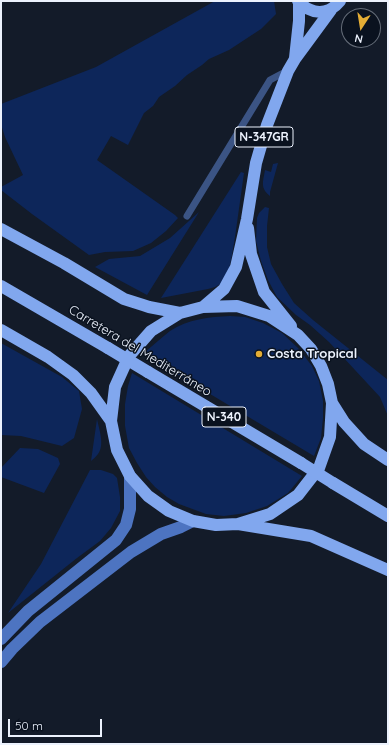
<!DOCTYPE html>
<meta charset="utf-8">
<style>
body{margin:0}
#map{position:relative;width:389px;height:745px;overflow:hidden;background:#131b29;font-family:Quicksand,sans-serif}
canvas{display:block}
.frame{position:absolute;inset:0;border:2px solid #ecf2fd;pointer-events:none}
.north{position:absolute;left:341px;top:8px;width:40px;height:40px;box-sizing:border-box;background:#0a121f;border:1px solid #646c78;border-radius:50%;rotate:192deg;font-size:11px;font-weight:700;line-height:16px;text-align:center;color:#ecf2fd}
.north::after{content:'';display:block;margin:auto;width:14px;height:18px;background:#e4ad35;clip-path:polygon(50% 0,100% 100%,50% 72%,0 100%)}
.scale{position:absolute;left:8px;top:719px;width:94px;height:18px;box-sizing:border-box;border:2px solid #ecf2fd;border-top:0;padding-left:5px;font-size:12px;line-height:14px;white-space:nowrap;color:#ecf2fd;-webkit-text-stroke:3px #0a121f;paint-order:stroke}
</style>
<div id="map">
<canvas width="389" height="745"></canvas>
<div class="frame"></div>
<div class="north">N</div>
<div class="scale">50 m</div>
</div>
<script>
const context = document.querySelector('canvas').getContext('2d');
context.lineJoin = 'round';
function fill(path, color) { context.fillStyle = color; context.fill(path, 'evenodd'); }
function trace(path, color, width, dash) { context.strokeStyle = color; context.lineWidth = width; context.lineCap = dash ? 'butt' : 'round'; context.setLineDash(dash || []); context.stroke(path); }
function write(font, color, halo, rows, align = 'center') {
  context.font = font + ' Quicksand,sans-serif'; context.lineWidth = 3; context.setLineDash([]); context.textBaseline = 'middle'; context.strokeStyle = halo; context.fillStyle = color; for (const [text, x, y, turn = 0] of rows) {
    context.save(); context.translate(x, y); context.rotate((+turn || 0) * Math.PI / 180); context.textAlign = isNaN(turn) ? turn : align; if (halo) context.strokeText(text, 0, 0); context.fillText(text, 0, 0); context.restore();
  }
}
fill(new Path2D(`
 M215,1H274L276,14L261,29L229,50L209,59L202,65L187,75L175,86L159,97L153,106L144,113L128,145L111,136L97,160L175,215L178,218L166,231L151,243L133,251L105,252L89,255L32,214L1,190V187L23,175L5,137L1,124V104L96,67Z
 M278,163L270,192V196C260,188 263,182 265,170L271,172L273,164Z
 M241,172L244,173L235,237L232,255L229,269L222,283L215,287L208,289L161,298Z
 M265,207L269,208L267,226V247L271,264L282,284L294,303L313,320L388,380V416L380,397L355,370L329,342L310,325L296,315L277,297L268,280L261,261L256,241L257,218L259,213Z
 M199,212L147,295L95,267L109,259L140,256L170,238Z
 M230,316L245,317L263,323L282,333L298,348L312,366L319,381L323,401V418L321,438L314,456L143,354C152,346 161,338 170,331C188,319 209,317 230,316Z
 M1,343L62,377L79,391L82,409L74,438L62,446L21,436L1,435Z
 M132,373L302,476L288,493L267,506L246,513L224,516L206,514L179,504L167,497L155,487L146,477L137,463L129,448L125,426V404L128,386Z
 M97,419C99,429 105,445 98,454C96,457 93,459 91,461Z
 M20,448L38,449L58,458L60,464L44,493L1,477V468Z
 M90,470H101L113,474L117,478L120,497V511L111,528L100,541L77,558L8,613L41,564Z`), '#0d265a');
trace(new Path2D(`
 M187,216L270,80L287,71`), '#3b5484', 7);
trace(new Path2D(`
 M1,639L28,611L116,540L126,525L130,509V476
 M1,662L12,649L40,622L131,552L161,534L181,527L193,521`), '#4d74c1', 12);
trace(new Path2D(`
 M298,1C311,15 328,16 340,1
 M295,58L299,21V1
 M248,228L251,254L264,292L291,326
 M1,229L64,263L124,299L143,305L149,307L180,313
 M1,286L108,348
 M203,307L224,289L236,267L247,219L256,163L267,125L288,71L295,59L331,10
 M1,330L48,357L73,375L91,393L111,421
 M148,372L301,463
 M332,403L344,422L364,444L388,460
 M333,483L388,516
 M238,524L270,514L298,495L319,468L330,437L332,403L328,384L321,366L311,349L298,335L269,316L237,306L203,307L180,313L151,331L129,356L115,387L111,421L117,450L130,476L148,496L169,511L193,521L216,525L238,524L311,536L388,570`), '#81a7ee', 12);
trace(new Path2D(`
 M108,348L148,372
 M301,463L333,483`), '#81a7ee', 12);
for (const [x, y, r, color] of [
 [259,354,4,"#e4ad35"]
]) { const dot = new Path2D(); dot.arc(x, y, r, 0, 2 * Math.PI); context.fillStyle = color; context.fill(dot); trace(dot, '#0a121f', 1.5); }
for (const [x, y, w] of [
 [264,137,58],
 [224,417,44]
]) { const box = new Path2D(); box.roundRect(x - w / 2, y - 10, w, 20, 3); context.fillStyle = '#0a121f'; context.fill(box); trace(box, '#ecf2fd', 1); }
write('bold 12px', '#ecf2fd', null, [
 ["N-347GR",264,137],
 ["N-340",224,417]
]);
write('13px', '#ecf2fd', '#0a121f', [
 ["Carretera del Mediterráneo",140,351,31]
]);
write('bold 13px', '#ecf2fd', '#0a121f', [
 ["Costa Tropical",267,354]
], 'left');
</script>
